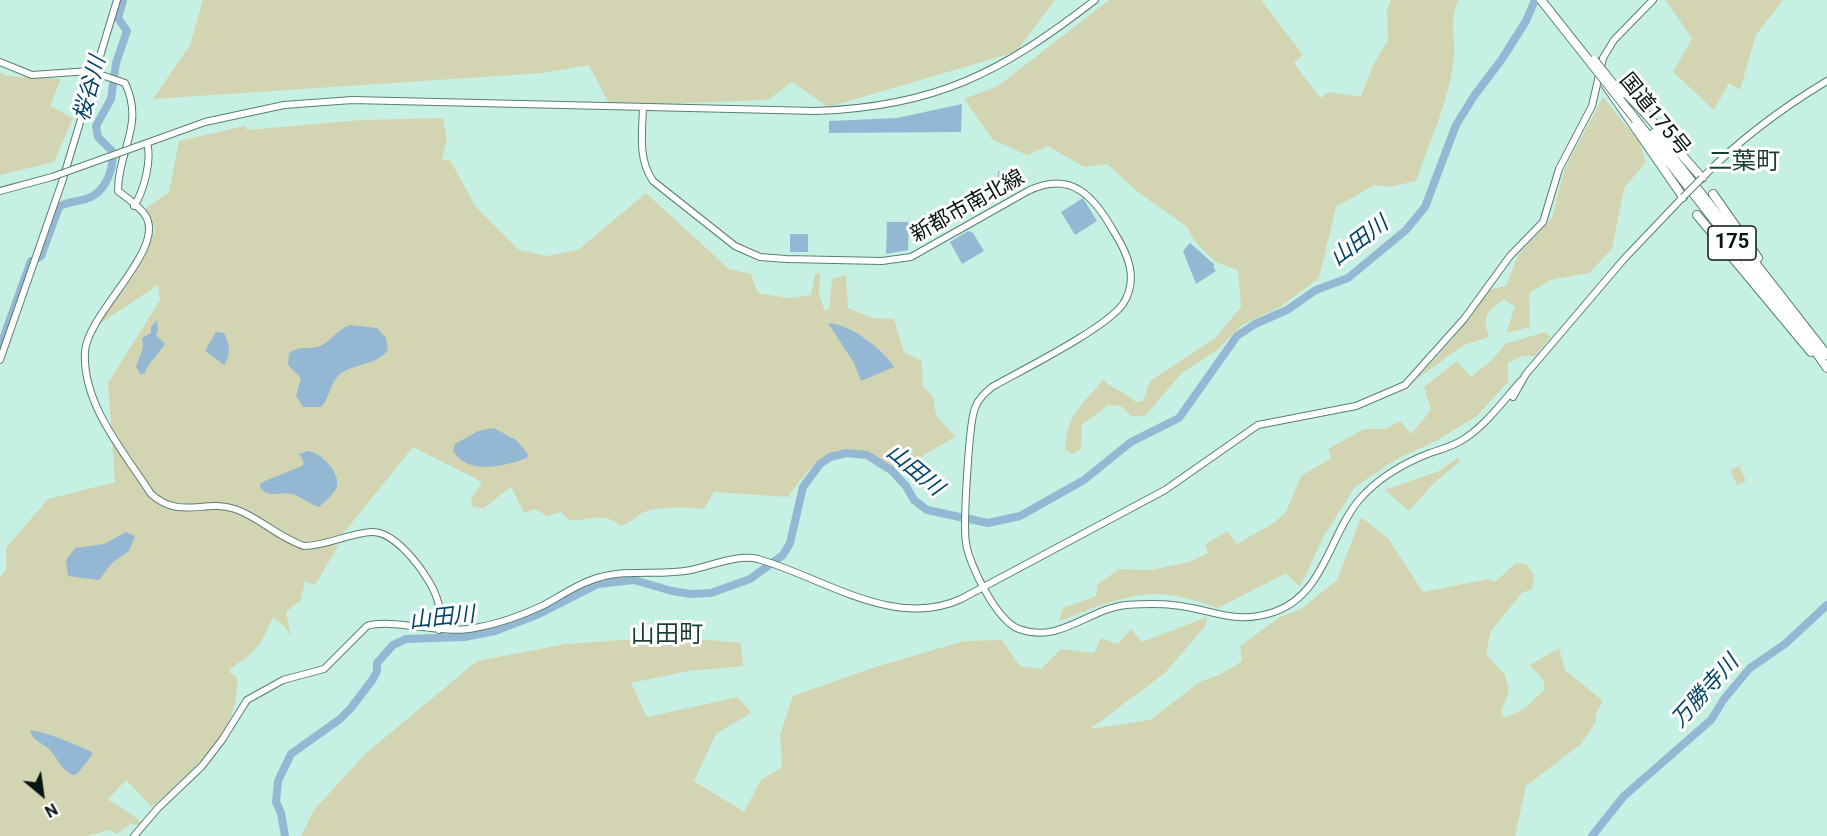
<!DOCTYPE html>
<meta charset="utf-8">
<style>
body{margin:0}
#map{position:relative;width:1827px;height:836px;overflow:hidden;background:#c7f0e4;font-family:Roboto,sans-serif}
canvas{display:block}
.north{position:absolute;left:12px;top:764px;width:60px;height:60px;-webkit-text-stroke:4px #fff;paint-order:stroke;rotate:151deg;font-size:16px;font-weight:700;line-height:24px;text-align:center;color:#081713}
.north::after{content:'';display:block;margin:auto;width:21px;height:27px;background:#081713;clip-path:polygon(50% 0,100% 100%,50% 72%,0 100%)}
</style>
<div id="map">
<canvas width="1827" height="836"></canvas>
<div class="north">N</div>
</div>
<script>
const context = document.querySelector('canvas').getContext('2d');
context.lineJoin = 'round';
function fill(path, color) { context.fillStyle = color; context.fill(path, 'evenodd'); }
function trace(path, color, width, dash) { context.strokeStyle = color; context.lineWidth = width; context.lineCap = dash ? 'butt' : 'round'; context.setLineDash(dash || []); context.stroke(path); }
function write(font, color, halo, rows, align = 'center') {
  context.font = font + ' Roboto,"Noto Sans JP",sans-serif'; context.lineWidth = 6; context.setLineDash([]); context.textBaseline = 'middle'; context.strokeStyle = halo; context.fillStyle = color; for (const [text, x, y, turn = 0] of rows) {
    context.save(); context.translate(x, y); context.rotate((+turn || 0) * Math.PI / 180); context.textAlign = isNaN(turn) ? turn : align; if (halo) context.strokeText(text, 0, 0); context.fillText(text, 0, 0); context.restore();
  }
}
fill(new Path2D(`
 M203,0H1055L1016,52L828,107L792,82L768,100L610,106L589,65L543,73L153,99L190,45Z
 M1109,0H1261L1303,55L1294,63L1320,98L1329,92L1361,97L1372,67L1388,40L1387,9L1391,0H1459C1448,17 1456,39 1454,58C1450,98 1429,144 1416,181L1390,187L1374,185L1336,207L1319,278L1280,307L1242,325L1216,351L1182,373L1145,416H1131L1121,406L1108,405L1082,425L1081,449L1072,454L1065,449C1069,408 1081,409 1103,379C1114,391 1123,390 1136,402L1143,401L1150,381L1215,338L1241,307L1238,270L1215,262L1194,240L1186,226L1139,193L1107,164L1084,167L1048,146L1027,155L993,140L964,99L998,86Z
 M1665,0H1783L1756,35L1740,90L1729,83L1714,110L1673,72L1692,38Z
 M0,72L6,76L61,79L50,106L73,118L54,162L0,175Z
 M1603,97L1639,142L1646,162L1624,188L1612,249L1589,273L1551,280L1529,293L1530,327L1506,333L1515,307L1504,299C1486,313 1482,315 1489,337L1464,345L1414,381C1442,353 1466,324 1488,290L1506,286L1518,255L1552,218L1564,170Z
 M443,118L447,139L442,160H450L476,207L519,250L547,256L578,250L646,193L729,269L751,274L758,293L787,298L811,295L815,274L820,273L819,294L825,311L829,309L832,279L846,275L848,308L872,318L894,319L904,352L922,361L923,386L933,397L936,415L955,437L897,471C885,465 868,453 854,450C824,444 803,477 788,497L714,492L704,509C688,507 656,506 642,513C635,517 629,524 621,526C602,510 588,522 569,520L561,512L547,516L535,509L524,513L511,487L484,508L473,507L471,499L482,482L413,447L334,545H339L315,585L305,581L301,600L286,612L291,636L284,626L273,617C266,633 260,647 246,658C238,664 235,663 229,672L237,677C241,734 190,771 152,807L126,780L108,799C117,807 137,814 141,825L130,824L117,834L109,830L87,836H0V577L6,570V548L48,499L115,482L108,383L160,300L158,285L99,324L144,258L155,230L145,209L169,192L179,141L245,126L247,130L361,120Z
 M1545,332L1551,336L1535,356H1523L1508,363V382L1477,416L1436,441L1395,460L1355,487L1324,536L1300,587L1286,573L1218,608C1197,601 1176,594 1154,594C1125,594 1086,611 1059,621L1063,608L1096,596L1097,585L1119,569L1151,570L1189,562L1208,553L1205,545L1227,531L1237,544L1275,522L1286,512L1301,476L1331,458L1328,449L1364,429H1385L1400,421L1411,434L1431,410L1424,387L1457,361L1471,377L1492,360L1505,344Z
 M1457,458L1461,461L1434,483L1409,511L1385,490L1439,471Z
 M1739,466L1746,481L1737,485L1730,470Z
 M1361,517L1388,538L1423,592L1488,579L1495,582L1516,563L1526,564L1534,575L1532,589L1522,593L1491,631L1486,654L1505,675L1509,691L1501,712L1505,718L1524,709L1545,689L1543,680L1530,665L1559,648L1565,670L1603,701L1596,713V722L1581,744L1526,786L1515,836H301L314,810L365,754L477,661L566,644L622,640L689,638L741,643L743,666L689,671L631,683L647,717L738,697L751,713L716,734L694,781L744,812L761,780L782,767L780,735L793,696L872,668L964,641L1002,640L1020,666L1041,669L1061,649L1094,653L1101,638L1118,644L1131,629L1142,642L1207,617L1206,625L1165,673L1090,729L1150,720L1201,681L1219,675L1242,661L1240,646L1280,617L1301,609L1337,580Z`), '#d3d5b2');
fill(new Path2D(`
 M962,104L961,132L829,133V121L897,118Z
 M998,171H1016V189L997,200Z
 M1083,198L1097,221L1075,235L1061,212Z
 M887,222H909L908,250L886,254Z
 M968,231L973,233L984,251L962,264L950,242Z
 M790,234H808V252H790Z
 M1190,243L1215,265L1213,267L1216,271L1196,284L1183,251Z
 M157,320L158,330L156,335L165,344C158,355 149,361 145,373L141,375L136,367L143,347L142,338L151,333V327Z
 M828,323C850,324 883,349 894,367L861,381L854,363Z
 M350,325L377,328L386,338L388,350C376,366 355,363 340,374C330,382 330,398 321,407H303L296,396L301,378L288,365L289,354C299,344 310,351 322,345C333,339 338,329 350,325Z
 M216,332L224,333C230,344 231,355 224,365L205,351Z
 M494,428L516,440L528,454L527,458C505,466 468,476 453,451L455,444L478,431Z
 M308,451C321,452 343,475 336,489C332,496 324,502 319,507C310,505 303,497 292,494C279,491 271,499 260,488V484L265,481L302,466L304,462L299,454Z
 M126,532L135,536L129,551L111,564L99,580L68,576L66,560L75,548L104,544Z
 M30,730C52,734 72,743 92,752V755L77,774L72,775C61,769 58,759 50,750C42,742 32,741 30,730Z`), '#94b8d3');
trace(new Path2D(`
 M38,258L41,256L59,207C67,201 77,202 86,199C106,193 113,170 113,152L98,137L96,126L111,99L116,63L127,31L118,18L123,0
 M0,347L31,261
 M285,836L281,813L276,802L278,781L291,754L340,719L351,708L373,679L377,671V663L393,645L406,639L464,637L495,631L539,614L598,584L634,580L672,591L691,594L711,593L750,579L783,555L790,543L803,487L820,464L830,457L846,453L867,455L891,470L906,486L914,500L927,510L988,523L1020,516L1084,480L1131,442L1179,418L1237,336L1255,324L1287,310L1316,290L1348,278L1406,230L1425,207L1456,125L1474,96L1502,59L1526,21L1535,0
 M1592,836L1624,796L1711,720L1724,699L1750,668L1785,644L1827,605`), '#94b8d3', 8);
const secondary = new Path2D(`
 M0,62L32,75L90,71L125,83C145,125 118,150 118,191C126,197 140,207 145,215C168,248 87,313 85,352C82,404 124,452 151,494C180,520 204,499 235,509C259,517 279,538 304,546C327,546 349,533 372,532C397,531 433,580 438,602C441,611 440,621 439,630
 M643,108C642,134 638,159 653,181L735,246L760,257L786,259L882,261L911,257L1028,191C1071,170 1094,196 1114,232C1128,254 1139,279 1123,304C1105,329 1022,370 992,387C985,393 978,399 975,408C969,422 963,526 966,543C969,565 997,621 1019,629C1060,644 1088,609 1126,605C1141,604 1157,603 1172,605C1210,608 1234,626 1274,612C1324,595 1329,536 1359,500C1378,478 1404,463 1430,453C1442,449 1454,446 1464,439C1486,425 1503,401 1521,381
 M144,144L205,122L284,105L352,100L816,111C936,107 1002,72 1095,0
 M1702,178C1739,140 1782,108 1827,81
 M0,191L52,177
 M134,206C144,191 152,160 147,143
 M0,360L62,182L117,0
 M1513,397L1526,374L1624,259L1683,197
 M134,836L158,808L202,766L222,740L247,700L283,680L324,669L367,626C392,618 442,635 475,628C498,624 523,615 544,605C562,595 581,582 601,577C630,569 661,576 691,570C711,566 737,554 758,559C822,577 894,630 961,599L1165,490L1258,425L1356,406L1405,385L1464,319L1510,256L1543,222L1559,169L1592,106L1603,58L1614,40L1653,0`);
const highway = new Path2D(`
 M1605,84L1683,197
 M1645,113L1702,178
 M1636,120L1806,338L1827,368
 M1654,133L1827,355
 M1713,194L1758,258
 M1697,215L1811,352`);
trace(secondary, '#597e74', 8);
trace(highway, '#597e74', 10);
trace(secondary, '#fff', 6);
trace(highway, '#fff', 8);
const secondaryBridge = new Path2D(`
 M52,177L144,144
 M1683,197L1702,178`);
const highwayBridge = new Path2D(`
 M1541,0L1636,120
 M1594,60L1621,94
 M1621,88L1645,113`);
trace(secondaryBridge, '#597e74', 8, []);
trace(highwayBridge, '#597e74', 10, []);
trace(secondaryBridge, '#fff', 6);
trace(highwayBridge, '#fff', 8);
for (const [x, y, w] of [
 [1732,243,48]
]) { const box = new Path2D(); box.roundRect(x - w / 2, y - 17, w, 34, 4.5); context.fillStyle = '#fff'; context.fill(box); trace(box, '#081713', 1.5); }
write('bold 20px', '#081713', null, [
 ["175",1732,243]
]);
write('21px', '#081713', '#fff', [
 ["国道175号",1654,115,51],
 ["新都市南北線",968,207,-29]
]);
write('italic 22px', '#024468', '#fff', [
 ["桜谷川",91,89,-75],
 ["山田川",1360,242,-37],
 ["山田川",914,471,40],
 ["山田川",442,619,-6],
 ["万勝寺川",1706,692,-48]
]);
write('24px', '#1b3f36', '#fff', [
 ["二葉町",1744,163],
 ["山田町",667,636]
]);
</script>
